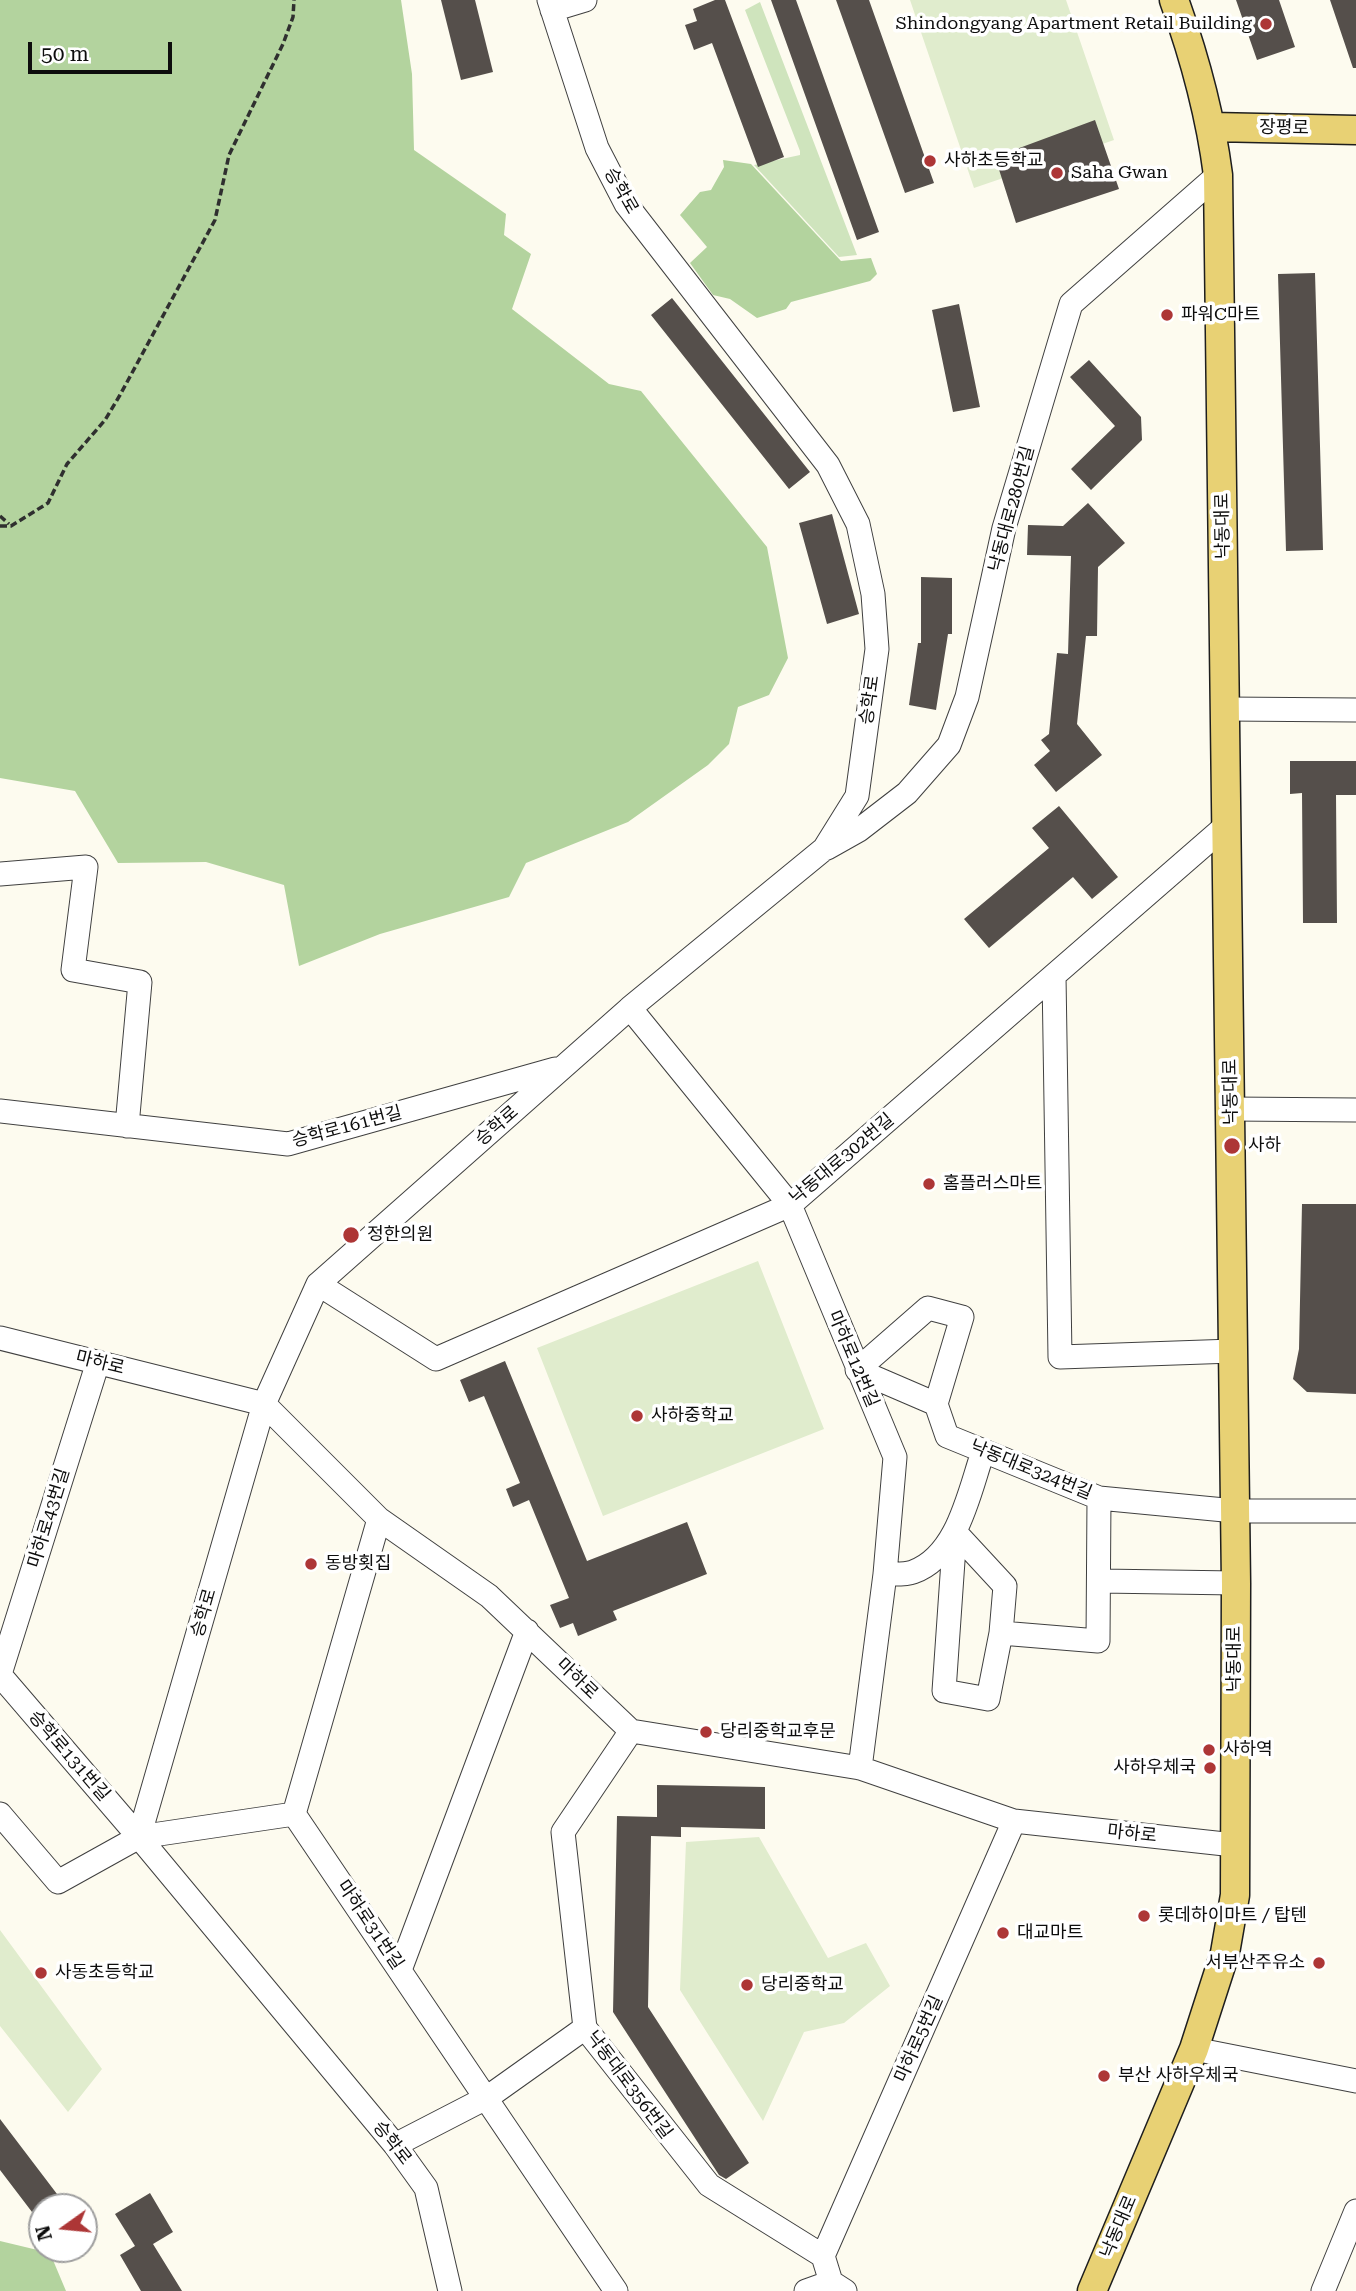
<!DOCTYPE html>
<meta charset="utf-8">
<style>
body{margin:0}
#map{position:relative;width:1356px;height:2291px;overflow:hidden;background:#fdfbef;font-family:"Roboto Serif",serif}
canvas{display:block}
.north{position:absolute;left:28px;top:2193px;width:70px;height:70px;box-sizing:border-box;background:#fff;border:2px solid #9e9e9e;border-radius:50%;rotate:255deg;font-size:19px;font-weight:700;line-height:28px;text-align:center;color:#0d0d0d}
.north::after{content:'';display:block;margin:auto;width:24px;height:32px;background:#ad3636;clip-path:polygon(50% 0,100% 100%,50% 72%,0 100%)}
.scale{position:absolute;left:28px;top:42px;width:144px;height:32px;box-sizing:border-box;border:4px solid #0d0d0d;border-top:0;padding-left:9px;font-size:21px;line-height:24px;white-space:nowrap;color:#0d0d0d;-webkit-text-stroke:5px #fff;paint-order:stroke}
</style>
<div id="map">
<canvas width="1356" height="2291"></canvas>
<div class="north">N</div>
<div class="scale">50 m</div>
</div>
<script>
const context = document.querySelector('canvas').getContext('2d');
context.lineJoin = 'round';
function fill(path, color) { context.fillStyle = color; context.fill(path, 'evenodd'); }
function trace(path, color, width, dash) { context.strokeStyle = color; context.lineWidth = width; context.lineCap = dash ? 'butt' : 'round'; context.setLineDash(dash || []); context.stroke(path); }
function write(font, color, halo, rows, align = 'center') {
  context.font = font + ' "Roboto Serif","Noto Sans KR",serif'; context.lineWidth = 7; context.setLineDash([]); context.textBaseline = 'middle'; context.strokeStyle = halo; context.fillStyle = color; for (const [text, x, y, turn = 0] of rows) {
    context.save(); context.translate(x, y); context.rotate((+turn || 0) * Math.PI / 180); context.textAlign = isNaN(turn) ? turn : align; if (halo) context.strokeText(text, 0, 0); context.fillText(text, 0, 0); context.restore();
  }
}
fill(new Path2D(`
 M760,2L857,255L839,257L754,165L800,155V151L745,10Z`), '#cfe4bd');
fill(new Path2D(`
 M0,0H401L412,74L414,150L506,214L504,235L531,254L512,309L609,384L641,391L767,547L788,658L769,695L738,707L729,744L708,765L628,822L526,863L509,897L380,934L299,966L284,885L206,862L118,863L75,791L0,778Z
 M723,160L751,164L841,261L871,258L877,274L870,281L791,302L786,309L757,318L730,299L713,295L690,263L707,247L680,215L700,192L711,190L724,167Z
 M0,2241L50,2253L66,2291H0Z`), '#b3d39e');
fill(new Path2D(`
 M910,0H1066L1114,140L974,188Z
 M758,1261L824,1429L603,1516L537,1348Z
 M759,1837L828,1958L866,1943L890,1986L844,2023L804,2032L763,2121L680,1990L686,1842Z
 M0,1930L102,2069L68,2112L0,2026Z`), '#e0eccd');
fill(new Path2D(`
 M441,0H475L493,72L461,80Z
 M715,0H725L784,157L758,167L712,43L694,50L685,25L697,21L693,9Z
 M771,0H796L879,232L857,240Z
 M836,0H869L934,183L905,193Z
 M1236,0H1279L1295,47L1257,60Z
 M1330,0H1356V68H1353Z
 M1095,120L1119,189L1016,223L995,157Z
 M1315,273L1323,550L1286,551L1278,274Z
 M672,298L810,472L789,489L651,315Z
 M959,304L980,407L953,412L932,310Z
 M1089,360L1141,417L1142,440L1091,490L1071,469L1115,426L1070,377Z
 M1088,503L1125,543L1098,567L1097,636H1086L1077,724L1102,755L1056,792L1034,765L1050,751L1041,740L1049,734L1057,653L1068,654L1071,556L1027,555L1028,525L1063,526Z
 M832,514L859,614L827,624L799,523Z
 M921,577L952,578V634H948L936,710L909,705L918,643H921Z
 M1290,761H1356V795H1336L1337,923H1303L1302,793L1290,794Z
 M1059,806L1118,877L1092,899L1073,877L989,948L964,919L1049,848L1032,828Z
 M1302,1204H1356V1394L1307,1392L1293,1379L1299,1349Z
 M505,1361L587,1561L687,1522L707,1574L613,1611L617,1620L578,1636L573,1623L560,1628L550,1605L569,1598L529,1500L513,1507L506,1489L520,1483L484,1396L469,1402L460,1380Z
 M657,1785L765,1787V1829L681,1827V1837L651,1836L648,2007L749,2163L726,2179L719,2175L613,2012L617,1816L657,1817Z
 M0,2119L57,2194L32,2212L0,2170Z
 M150,2193L173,2232L153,2244L182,2291H141L120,2255L135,2246L115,2214Z`), '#554f4b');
const minor = new Path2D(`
 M552,10L585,0
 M1226,709L1356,710
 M827,848L859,830L907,793L949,745L967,697L1004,528L1071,304L1218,175
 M0,874L86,867L73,970L140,982L127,1126
 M1054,976L1060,1357L1233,1351
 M630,1008L790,1205L895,1457L885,1574L860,1768
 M1231,1109L1356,1110
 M0,1111L288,1144L555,1069
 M318,1284L436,1359L790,1205L1228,824
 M0,1338L264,1404L379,1519L489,1596L631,1731L860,1768L1014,1821L1234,1845
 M936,1404L962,1317L928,1308L857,1370L936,1404L947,1436L1099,1498L1235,1511H1356
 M379,1519L294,1814L616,2291
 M955,1532L1005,1586L1001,1633L988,1699L944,1691Z
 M885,1574C893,1574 905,1575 913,1572C958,1556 969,1492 983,1452
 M1100,1581L1236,1583
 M1001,1633L1098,1641L1099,1498
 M0,1674L98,1362
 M0,1675L139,1837
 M631,1731L563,1832L585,2028L709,2185L823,2256L831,2282L845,2291
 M0,1814L58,1882L139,1837L294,1814
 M400,1970L527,1631
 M1194,2049L1356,2081
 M395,2145L488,2097L585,2028
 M823,2256L1014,1821
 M450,2291L426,2188L395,2145L139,1837L264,1404L318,1284L630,1008L824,849L857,796L877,649L873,594L858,524L828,465L626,204L597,148L549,0
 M806,2291L831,2282
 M1323,2291L1356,2211`);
const major = new Path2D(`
 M1212,127L1356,130
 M1092,2291L1194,2049L1225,1953L1235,1895L1236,1583L1218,175C1210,113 1195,58 1174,0`);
trace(minor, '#404040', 25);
trace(major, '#1e1e1e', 31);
trace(new Path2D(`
 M0,516L9,524
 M0,526H11L48,503L67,464L105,420L120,395L215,220L229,155L283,44L293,17L294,0`), '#2f2f2f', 3.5, [7, 3.5]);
trace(minor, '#fff', 23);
trace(major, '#e8d174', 28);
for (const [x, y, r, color] of [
 [1266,24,7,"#ad3636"],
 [930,161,7,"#ad3636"],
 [1057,173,7,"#ad3636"],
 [1167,315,7,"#ad3636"],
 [1232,1146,9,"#ad3636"],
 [929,1184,7,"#ad3636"],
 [351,1235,9,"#ad3636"],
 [637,1416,7,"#ad3636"],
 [311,1564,7,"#ad3636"],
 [706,1732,7,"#ad3636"],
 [1209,1750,7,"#ad3636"],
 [1210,1768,7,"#ad3636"],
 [1144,1916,7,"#ad3636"],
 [1003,1933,7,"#ad3636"],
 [1319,1963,7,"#ad3636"],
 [41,1973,7,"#ad3636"],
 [747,1985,7,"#ad3636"],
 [1104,2076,7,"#ad3636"]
]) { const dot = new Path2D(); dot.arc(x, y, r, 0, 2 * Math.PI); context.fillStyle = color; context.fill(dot); trace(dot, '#fff', 2.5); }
write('18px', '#0d0d0d', '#fff', [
 ["Shindongyang Apartment Retail Building",1252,24,"right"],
 ["사하초등학교",944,161],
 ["Saha Gwan",1071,173],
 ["파워C마트",1181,315],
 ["사하",1248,1146],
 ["홈플러스마트",943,1184],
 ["정한의원",367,1235],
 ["사하중학교",651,1416],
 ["동방횟집",325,1564],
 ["당리중학교후문",720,1732],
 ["사하역",1223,1750],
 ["사하우체국",1196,1768,"right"],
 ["롯데하이마트 / 탑텐",1158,1916],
 ["대교마트",1017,1933],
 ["서부산주유소",1305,1963,"right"],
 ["사동초등학교",55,1973],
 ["당리중학교",761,1985],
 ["부산 사하우체국",1118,2076]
], 'left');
write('18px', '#0d0d0d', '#fff', [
 ["장평로",1284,128,1],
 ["승학로",621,191,60],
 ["낙동대로280번길",1012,509,-75],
 ["낙동대로",1223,526,-91],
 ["승학로",870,700,-82],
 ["낙동대로",1231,1092,-91],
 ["승학로",497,1126,-41],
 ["승학로161번길",347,1127,-15],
 ["낙동대로302번길",842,1159,-40],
 ["마하로12번길",853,1359,67],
 ["마하로",100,1363,14],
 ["낙동대로324번길",1031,1470,22],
 ["마하로43번길",49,1518,-73],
 ["승학로",204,1613,-74],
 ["낙동대로",1235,1659,-90],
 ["마하로",577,1679,44],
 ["승학로131번길",69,1756,49],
 ["마하로",1132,1834,6],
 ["마하로31번길",370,1925,56],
 ["마하로5번길",919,2039,-66],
 ["낙동대로356번길",629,2085,53],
 ["승학로",392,2143,52],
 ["낙동대로",1119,2227,-67]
]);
</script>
